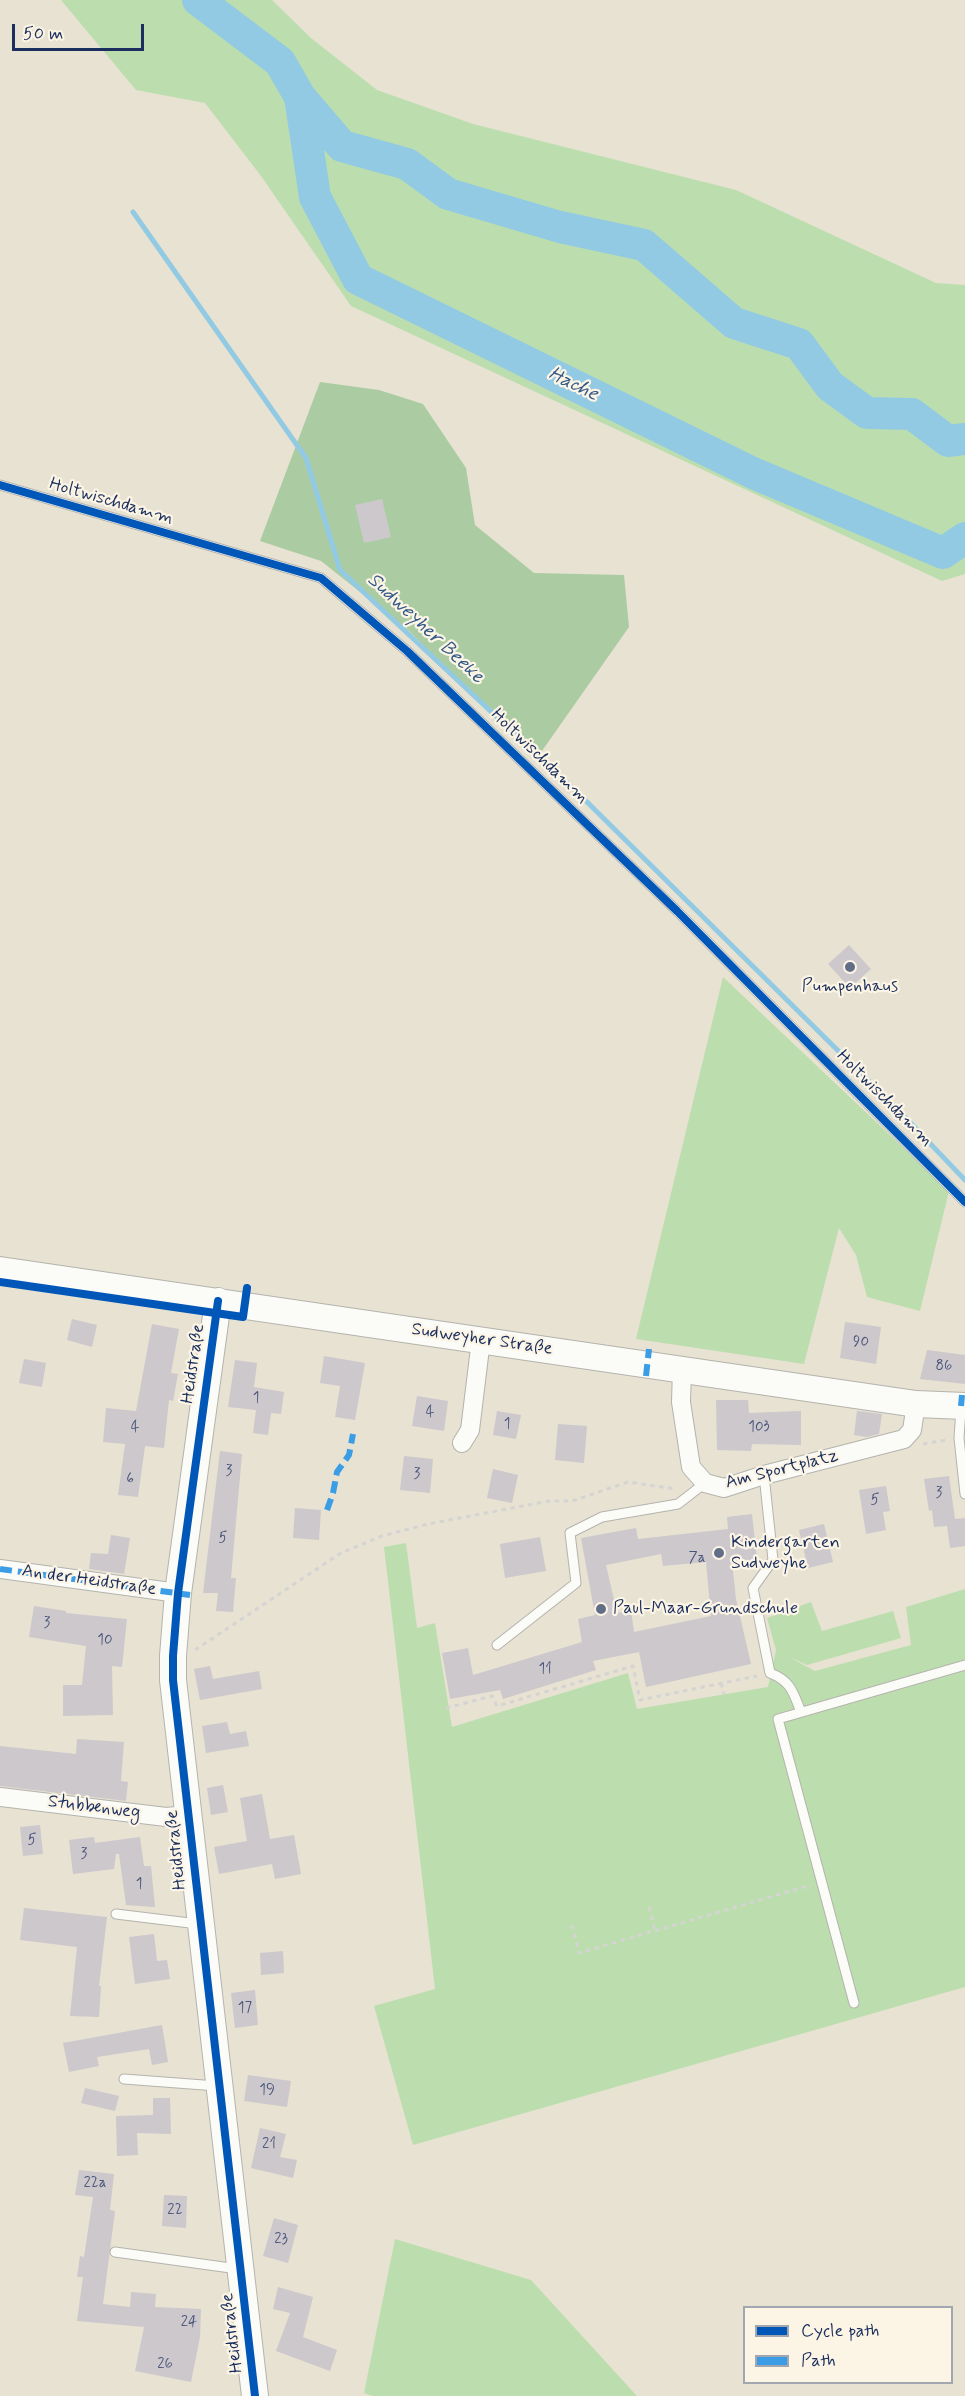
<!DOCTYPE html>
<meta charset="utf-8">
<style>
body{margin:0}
#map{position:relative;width:965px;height:2396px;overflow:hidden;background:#e7e2d2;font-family:Mynerve,sans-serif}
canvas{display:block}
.legend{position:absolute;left:743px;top:2306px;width:210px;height:78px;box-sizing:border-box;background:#fcf5e5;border:2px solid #a2a6af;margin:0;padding:8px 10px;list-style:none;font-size:18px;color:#1b2f5e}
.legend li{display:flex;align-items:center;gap:12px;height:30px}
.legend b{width:30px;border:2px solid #a2a6af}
.scale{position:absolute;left:12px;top:24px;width:132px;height:27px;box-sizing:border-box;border:3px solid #1b2f5e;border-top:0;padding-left:8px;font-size:18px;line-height:21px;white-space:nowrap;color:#1b2f5e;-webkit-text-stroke:4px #fcf5e5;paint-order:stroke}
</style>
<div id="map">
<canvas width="965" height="2396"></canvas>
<ul class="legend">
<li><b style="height:8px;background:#0057b8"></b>Cycle path</li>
<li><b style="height:8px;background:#3b9de6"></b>Path</li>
</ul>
<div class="scale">50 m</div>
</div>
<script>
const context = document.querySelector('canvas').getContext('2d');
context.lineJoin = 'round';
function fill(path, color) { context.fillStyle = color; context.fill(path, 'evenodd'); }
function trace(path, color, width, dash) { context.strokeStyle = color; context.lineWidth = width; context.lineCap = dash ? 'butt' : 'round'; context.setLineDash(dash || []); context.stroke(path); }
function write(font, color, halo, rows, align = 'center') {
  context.font = font + ' Mynerve,sans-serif'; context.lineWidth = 4.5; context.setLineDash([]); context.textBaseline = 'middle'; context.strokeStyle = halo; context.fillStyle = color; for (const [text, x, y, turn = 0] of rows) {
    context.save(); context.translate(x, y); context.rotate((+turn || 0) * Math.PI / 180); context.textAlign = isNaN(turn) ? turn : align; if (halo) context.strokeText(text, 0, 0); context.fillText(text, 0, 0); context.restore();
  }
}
fill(new Path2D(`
 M61,0H272L311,38L377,90L473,124L736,190L936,283L965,285V574L942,581L351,306L261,176L205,103L136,90Z
 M723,977L949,1191L920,1311L867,1297L856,1255L839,1228L804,1364L636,1339Z
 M406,1543L417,1628L435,1623L452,1727L628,1673L637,1709L768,1687L776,1650L767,1618L811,1602L822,1631L893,1611L901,1638L807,1665L789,1657L815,1671L911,1645L906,1607L965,1589V1987L413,2145L374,2006L435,1989L384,1547Z
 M395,2239L531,2280L637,2396H373L364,2393Z`), '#bcdeae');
fill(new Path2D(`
 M320,382L379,390L423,404L466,468L475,525L534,573L624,575L629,627L537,758L408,630L321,561L260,541Z`), '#abcca2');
trace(new Path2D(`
 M133,212L306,458L340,570L581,796L902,1114L965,1180`), '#93cae3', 5);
trace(new Path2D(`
 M198,0L280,62L300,97L315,197L358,279L753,473L943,553L965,538
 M300,97L342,146L407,164L448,194L560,227L644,245L734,323L799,344L830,386L867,413L912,414L948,441L965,439`), '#93cae3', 32);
fill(new Path2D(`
 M382,499L391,537L364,543L355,505Z
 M849,945L871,969L850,988L828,964Z
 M72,1319L97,1325L92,1347L67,1340Z
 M845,1322L881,1327L876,1364L840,1358Z
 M152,1324L179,1329L171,1373L178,1374L173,1401L169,1400L164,1448L145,1446L138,1497L118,1495L125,1444L103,1442L106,1408L136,1411Z
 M927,1350L965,1355V1384L920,1379Z
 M324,1356L365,1363L355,1420L335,1417L340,1386L320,1383Z
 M24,1359L46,1363L42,1387L19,1383Z
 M235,1360L257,1363L254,1387L284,1392L281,1414L271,1413L268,1435L253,1433L256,1410L228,1407Z
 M417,1396L448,1401L444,1431L412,1426Z
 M716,1400H748L749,1413L801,1411V1445L752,1444L751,1451L717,1450Z
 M497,1411L521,1415L516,1439L493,1435Z
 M857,1411L882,1414L879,1434L867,1437L854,1435Z
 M558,1424L587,1426L584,1463L555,1460Z
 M220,1451L242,1454L231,1578H236L233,1612L216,1611L218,1593H203Z
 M404,1456L433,1459L430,1493L400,1490Z
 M493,1469L518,1475L512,1503L487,1498Z
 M949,1476L955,1519L965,1518V1546L950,1548L947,1526L934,1527L932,1510L929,1511L924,1479Z
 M886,1486L890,1511L883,1512L886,1530L866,1534L859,1490Z
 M295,1508L321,1510L319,1540L293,1538Z
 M752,1514L757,1559L732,1562L736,1599L751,1664L646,1687L639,1652L593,1661L596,1670L503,1699L500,1690L450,1699L442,1653L468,1648L473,1675L582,1642L578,1619L595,1615L581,1538L636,1528L638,1539L728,1529L727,1517ZM661,1554L663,1566L706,1562L711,1616L634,1632L631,1611L617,1613L606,1565Z
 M824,1524L833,1562L808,1568L799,1530Z
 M111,1535L130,1538L124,1574L89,1569L91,1553L108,1554Z
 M540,1537L546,1571L505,1578L500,1544Z
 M34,1606L66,1611V1613L127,1619L122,1667L112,1666L113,1715L63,1716V1685H82L86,1646L29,1637Z
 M210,1666L213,1679L259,1671L262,1689L200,1700L194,1669Z
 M227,1722L230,1734L246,1731L249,1746L206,1753L202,1726Z
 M77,1739L124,1742L121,1781L128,1782L126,1801L0,1786V1746L76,1754Z
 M223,1785L228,1812L211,1815L207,1788Z
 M262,1794L270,1839L294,1835L301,1874L275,1879L272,1864L219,1874L214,1847L247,1841L240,1798Z
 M40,1825L43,1854L23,1856L20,1827Z
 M94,1837L95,1843L140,1837L144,1866H151L155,1907L126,1905L119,1854H116L114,1869L73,1874L69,1840Z
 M24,1908L107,1917L99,1986H101L99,2017L70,2016L77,1947L20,1940Z
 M154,1934L157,1961L167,1960L170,1979L135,1984L129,1937Z
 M283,1951L284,1973L261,1975L260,1953Z
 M255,1990L258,2025L235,2028L231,1993Z
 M162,2025L168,2062L152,2065L149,2049L97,2057L99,2066L69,2072L63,2043Z
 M248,2075L291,2081L287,2107L244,2101Z
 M85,2088L119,2096L115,2111L81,2103Z
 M153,2098H170L171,2134L137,2133L138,2155L117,2156L116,2116L153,2115Z
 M260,2128L286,2134L280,2157L297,2160L293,2178L251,2168Z
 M79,2170L114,2174L110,2210L115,2211L103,2304L130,2307L131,2292L156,2294L155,2307L201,2309L200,2337L191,2382L135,2371L144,2327L77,2321L83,2277H77L80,2256L84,2257L93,2197L75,2195Z
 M164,2195L187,2196L186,2228L162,2226Z
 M274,2218L298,2225L288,2263L263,2256Z
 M278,2287L313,2297L303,2337L337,2350L330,2371L276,2351L290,2313L273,2309Z`), '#cdc8cc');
const lane = new Path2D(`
 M0,485L321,578L407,651L677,911L965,1202
 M961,1408L959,1438L965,1494
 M764,1475L773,1560L753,1588L770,1673C791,1681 793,1692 801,1712
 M497,1645L576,1583L570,1533L602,1517L678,1504L705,1483
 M116,1914L198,1924
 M854,2003L778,1719L965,1665
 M124,2079L217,2086
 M115,2252L238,2269`);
const street = new Path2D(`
 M682,1369L681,1402L691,1467L705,1483L724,1488L764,1475L904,1439L912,1430L916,1404
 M462,1443L470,1430L481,1340
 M0,1569L178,1593
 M0,1797L166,1817L188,1815`);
const secondary = new Path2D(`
 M0,1270L916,1404L965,1406
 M218,1301L178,1593L173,1656V1680L255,2396`);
trace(lane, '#b4b3ad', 11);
trace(street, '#b4b3ad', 20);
trace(secondary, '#b4b3ad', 28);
trace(new Path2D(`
 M923,1444L946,1440
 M195,1650L341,1553L382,1536L428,1524L549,1501H572L628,1482L676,1489
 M721,1683L724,1694
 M446,1708L492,1696L497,1706L633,1666L640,1700L757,1676
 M649,1907L655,1931
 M572,1925L579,1953L811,1885`), '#d4d4d2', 3, [4.5, 4.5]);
trace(lane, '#fbfbf8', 9);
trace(street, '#fbfbf8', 18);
trace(secondary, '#fbfbf8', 26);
trace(new Path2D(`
 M646,1376L649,1349
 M961,1406L962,1395
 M327,1510L333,1493L337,1472L349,1455L353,1434
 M0,1569L190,1595`), '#3b9de6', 6, [12, 6]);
trace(new Path2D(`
 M0,485L321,578L407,651L677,911L965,1202
 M0,1282L243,1317L247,1288
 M218,1301L178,1593L173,1656V1680L255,2396`), '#0057b8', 8);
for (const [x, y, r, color] of [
 [850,967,6,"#626e87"],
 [719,1553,6,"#626e87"],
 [601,1609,6,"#626e87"]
]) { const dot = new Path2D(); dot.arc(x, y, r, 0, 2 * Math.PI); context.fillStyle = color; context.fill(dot); trace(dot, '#fcf5e5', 2); }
write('15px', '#48557a', null, [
 ["90",861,1343],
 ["86",944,1367],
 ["1",256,1399],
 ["4",430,1413],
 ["1",507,1425],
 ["4",135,1428],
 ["103",759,1428],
 ["3",229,1472],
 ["3",417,1475],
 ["6",130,1480],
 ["3",939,1494],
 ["5",875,1501],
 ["5",223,1539],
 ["7a",697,1559],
 ["3",47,1624],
 ["10",105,1641],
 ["11",545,1670],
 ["5",32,1841],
 ["3",84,1855],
 ["1",139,1885],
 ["17",245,2009],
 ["19",267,2091],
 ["21",269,2145],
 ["22a",95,2184],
 ["22",175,2211],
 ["23",281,2240],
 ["24",189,2323],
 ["26",165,2365]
]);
write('18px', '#1b2f5e', '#fcf5e5', [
 ["Holtwischdamm",111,502,16],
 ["Holtwischdamm",539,757,44],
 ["Holtwischdamm",884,1099,45],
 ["Sudweyher Straße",482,1340,8],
 ["Heidstraße",194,1364,-82],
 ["Am Sportplatz",782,1470,-14],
 ["An der Heidstraße",89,1581,8],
 ["Stubbenweg",94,1808,7],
 ["Heidstraße",177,1850,-96],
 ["Heidstraße",233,2333,-97]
]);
write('18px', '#1b2f5e', '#fcf5e5', [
 ["Pumpenhaus",850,987,"center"],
 ["Kindergarten",731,1543],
 ["Sudweyhe",731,1564],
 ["Paul-Maar-Grundschule",613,1609]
], 'left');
write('italic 20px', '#345a88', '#fcf5e5', [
 ["Hache",573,385,26],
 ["Sudweyher Beeke",425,629,43]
]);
</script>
